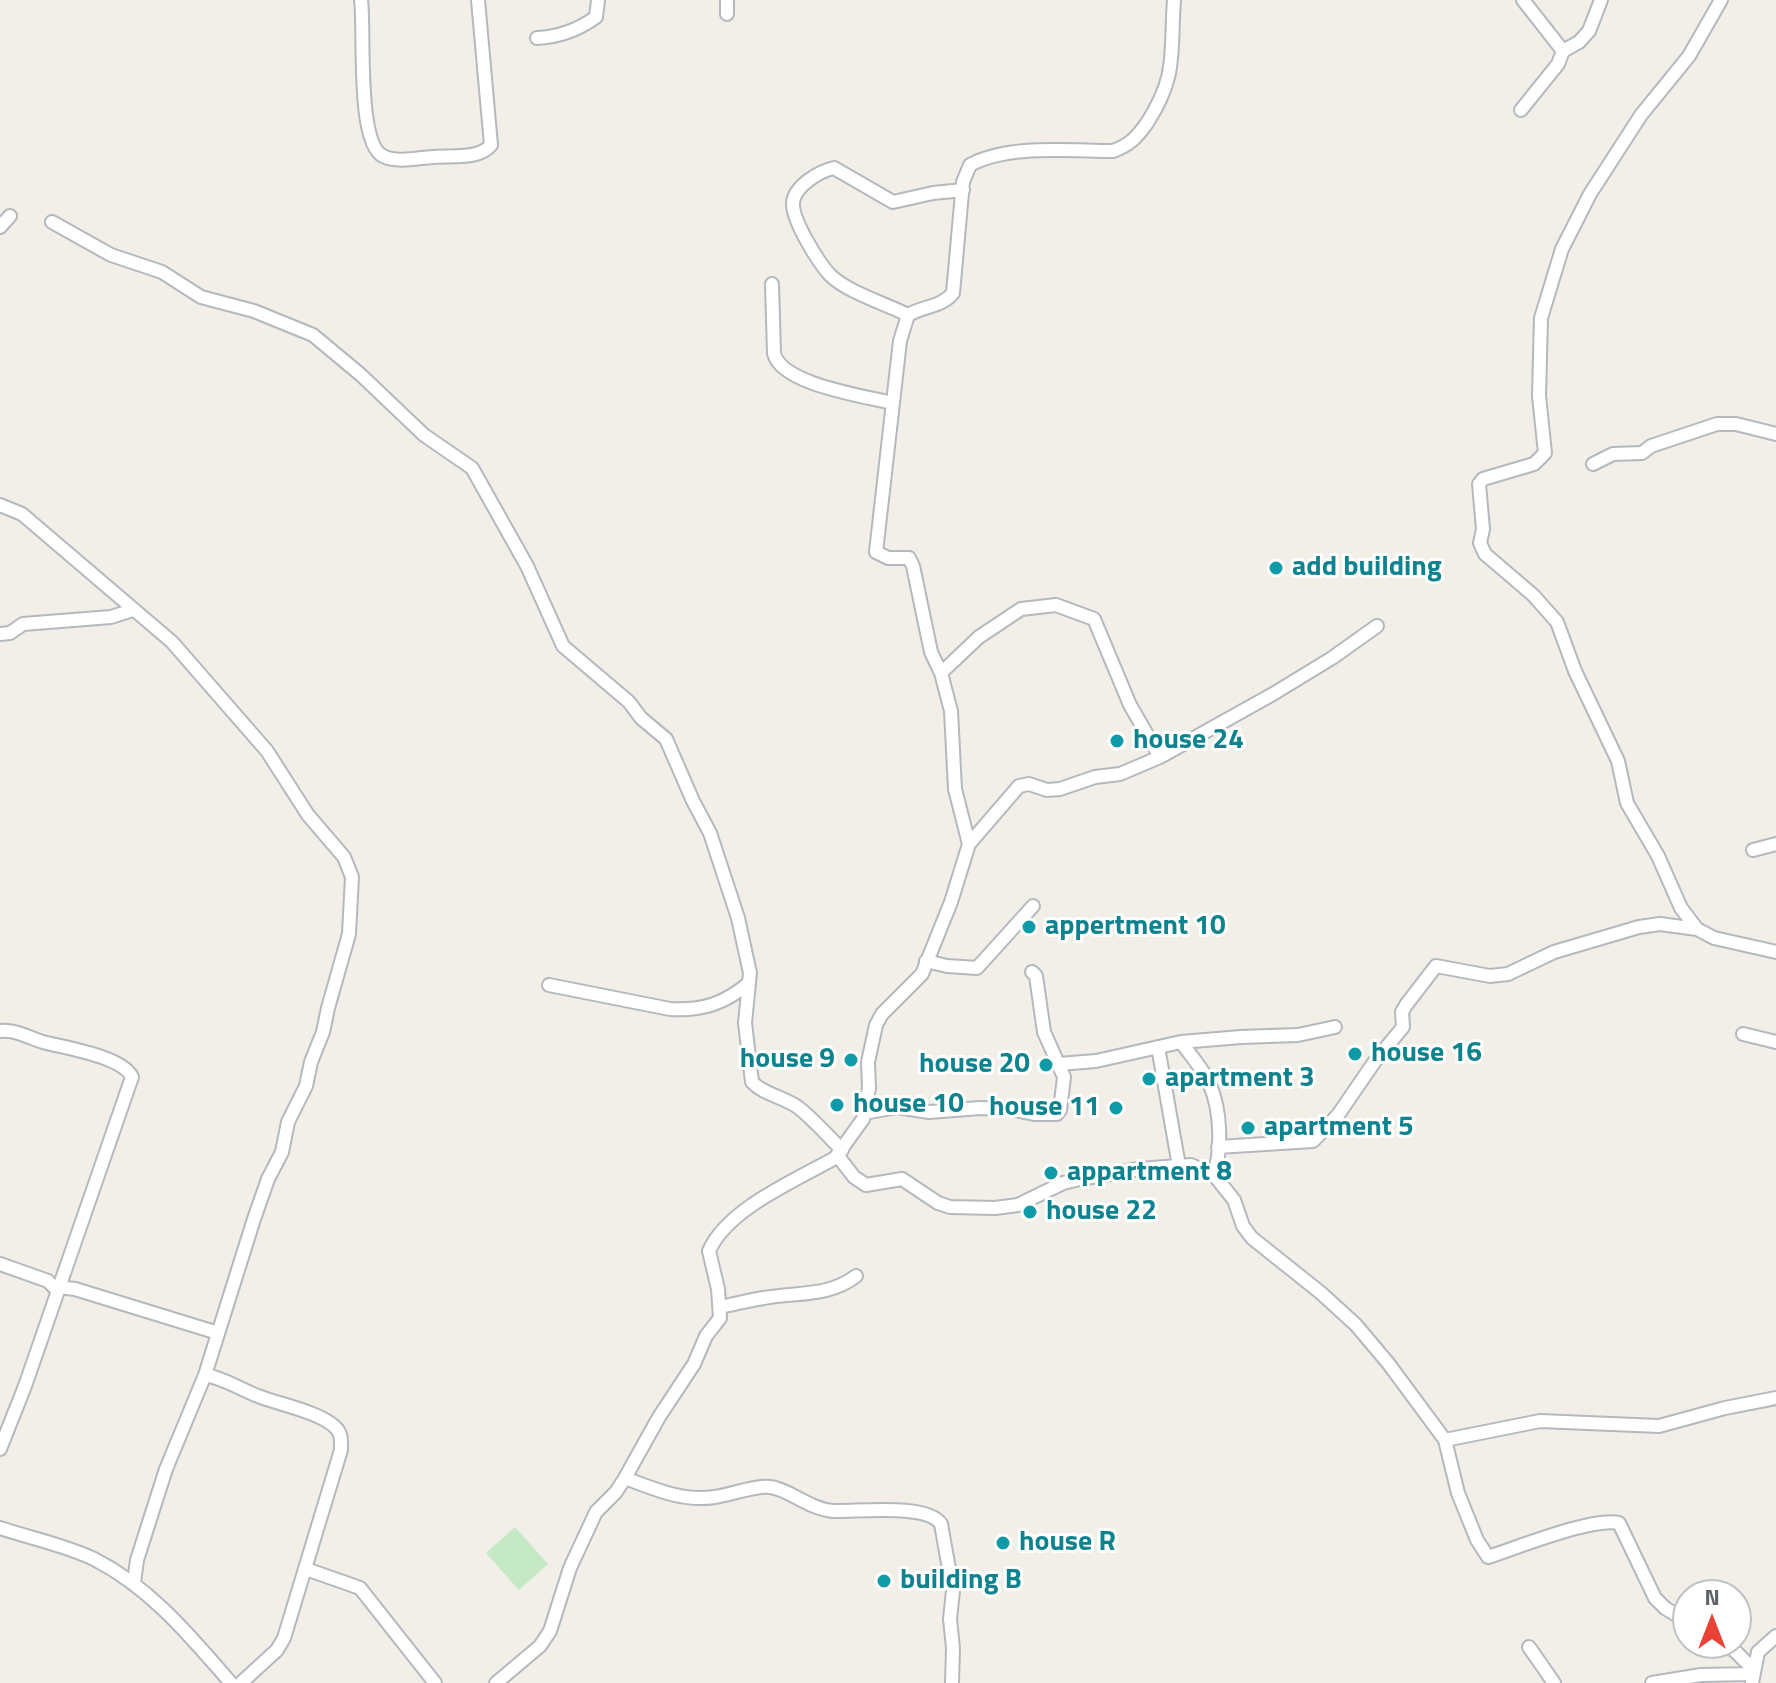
<!DOCTYPE html>
<style>
body{margin:0}
#map{position:relative;width:1776px;height:1683px;overflow:hidden;background:#f1efe8;font-family:"Titillium Web",sans-serif}
canvas{display:block}
.north{position:absolute;left:1672px;top:1579px;width:80px;height:80px;box-sizing:border-box;background:#fff;border:2px solid #bfc1c3;border-radius:50%;rotate:0deg;font-size:22px;font-weight:700;line-height:32px;text-align:center;color:#5f6368}
.north::after{content:'';display:block;margin:auto;width:28px;height:36px;background:#ea4335;clip-path:polygon(50% 0,100% 100%,50% 72%,0 100%)}
</style>
<div id="map">
<canvas width="1776" height="1683"></canvas>
<div class="north">N</div>
</div>
<script>
const context = document.querySelector('canvas').getContext('2d');
context.lineJoin = 'round';
function fill(path, color) { context.fillStyle = color; context.fill(path, 'evenodd'); }
function trace(path, color, width, dash) { context.strokeStyle = color; context.lineWidth = width; context.lineCap = dash ? 'butt' : 'round'; context.setLineDash(dash || []); context.stroke(path); }
function write(font, color, halo, rows, align = 'center') {
  context.font = font + ' "Titillium Web",sans-serif'; context.lineWidth = 6; context.setLineDash([]); context.textBaseline = 'middle'; context.strokeStyle = halo; context.fillStyle = color; for (const [text, x, y, turn = 0] of rows) {
    context.save(); context.translate(x, y); context.rotate((+turn || 0) * Math.PI / 180); context.textAlign = isNaN(turn) ? turn : align; if (halo) context.strokeText(text, 0, 0); context.fillText(text, 0, 0); context.restore();
  }
}
fill(new Path2D(`
 M515,1527L548,1564L519,1590L486,1553Z`), '#c5e8c5');
const minor = new Path2D(`
 M361,0C365,28 356,143 383,156C396,163 418,158 432,157C450,155 479,160 491,145L478,0
 M727,0V14
 M1523,0L1563,51
 M1721,0L1689,56L1641,115L1590,194L1562,249L1541,318L1539,396L1545,453L1534,464L1483,479L1479,484L1483,529L1480,543L1485,554L1533,595L1557,622L1575,671L1618,761L1627,803L1658,856L1681,908L1697,929L1714,938L1776,952
 M537,38C559,37 578,30 596,17L598,0
 M1521,110L1558,64L1563,51L1579,42L1589,31L1601,0
 M52,222L111,255L162,272L201,297L254,311L313,335L361,375L424,435L472,468L527,566L563,646L629,702L641,718L666,739L693,801L710,833L738,918L750,973L745,1023L752,1082C764,1095 785,1097 799,1108C814,1120 828,1136 842,1150
 M0,227L10,216
 M772,284L774,353C780,384 864,396 892,403
 M908,315C886,304 847,292 830,275C818,262 792,220 793,203C794,186 820,171 834,168L893,202L933,193L963,190
 M1593,464L1613,454L1642,453L1651,446L1717,424H1736L1776,434
 M0,505L22,514L172,642L267,751L308,815L344,857L352,877L349,934L328,1008L323,1032L311,1062L306,1086L288,1122L282,1152L268,1179L254,1219L205,1375L166,1469L137,1560L134,1583
 M0,634L10,633L23,624L111,617L133,610
 M941,673L979,637L1021,609L1056,605L1094,619L1130,705L1160,757
 M969,844L1019,786L1029,784L1047,790L1060,789L1095,777L1120,774L1160,757L1273,694L1332,658L1377,626
 M1753,850L1776,844
 M926,961L947,966L977,968L1033,906
 M549,985L670,1009C702,1011 724,1004 749,983
 M0,1031C15,1029 29,1038 43,1042C65,1048 122,1056 132,1077L25,1386L0,1449
 M1743,1034L1776,1042
 M1181,1042C1191,1056 1204,1070 1210,1085C1221,1111 1222,1149 1214,1175
 M1158,1047L1179,1166
 M1059,1064L1096,1061L1181,1042L1241,1037L1298,1035L1335,1027
 M864,1113L897,1107L929,1112L980,1108L1010,1109L1034,1114H1057L1060,1110L1064,1077L1044,1032L1036,976L1032,972
 M1218,1147L1313,1141L1338,1115L1375,1061L1403,1027L1402,1012L1406,1005L1436,966L1490,976L1508,974L1554,952L1639,927L1660,924L1697,929
 M837,1155L854,1177L866,1185L902,1179L938,1203L950,1207L995,1208L1018,1205L1063,1183L1080,1179L1139,1169L1191,1165L1214,1175L1234,1200L1243,1226L1252,1238L1321,1293L1356,1325L1388,1363L1445,1440L1458,1493L1477,1540L1488,1557C1517,1548 1592,1517 1619,1523L1655,1598L1665,1608L1688,1622
 M0,1264L48,1281L57,1290
 M58,1287L75,1289L218,1333
 M720,1307C735,1304 750,1300 764,1298C797,1292 829,1297 856,1276
 M205,1375C224,1378 240,1389 258,1396C278,1404 320,1412 335,1427C342,1433 341,1441 341,1450L284,1638L277,1650L241,1683
 M1445,1440L1540,1421L1659,1426L1725,1408L1776,1398
 M625,1478C654,1489 683,1502 715,1497C730,1495 756,1485 770,1487C789,1489 809,1509 833,1511C857,1512 927,1503 941,1524L953,1591L950,1619L953,1648L952,1683
 M0,1528C30,1538 65,1545 94,1559C151,1588 190,1636 231,1683
 M306,1569L360,1588L435,1683
 M1722,1643L1735,1651L1754,1670
 M1529,1647L1554,1683
 M496,1683L540,1646L550,1631L570,1568L596,1512L616,1492L625,1478L659,1417L694,1364L706,1336L720,1318L718,1289L709,1251C727,1209 796,1180 835,1158L863,1119L869,1088L868,1062L876,1025L882,1014L922,974L951,902L969,844L955,789L951,711L941,673L931,652L913,566L909,558H888L876,552L900,341L908,315C923,306 942,307 953,293L963,182L970,165C1008,144 1070,151 1113,151C1130,145 1137,137 1147,123C1178,75 1170,53 1174,0
 M1652,1683L1701,1675L1752,1674
 M1752,1683L1758,1652L1776,1636`);
trace(minor, '#b5b8bc', 16);
trace(minor, '#fff', 12);
for (const [x, y, r, color] of [
 [1276,568,8,"#0f9aa8"],
 [1117,741,8,"#0f9aa8"],
 [1029,927,8,"#0f9aa8"],
 [1355,1054,8,"#0f9aa8"],
 [851,1060,8,"#0f9aa8"],
 [1046,1065,8,"#0f9aa8"],
 [1149,1079,8,"#0f9aa8"],
 [837,1105,8,"#0f9aa8"],
 [1116,1108,8,"#0f9aa8"],
 [1248,1128,8,"#0f9aa8"],
 [1051,1173,8,"#0f9aa8"],
 [1030,1212,8,"#0f9aa8"],
 [1003,1543,8,"#0f9aa8"],
 [884,1581,8,"#0f9aa8"]
]) { const dot = new Path2D(); dot.arc(x, y, r, 0, 2 * Math.PI); context.fillStyle = color; context.fill(dot); trace(dot, '#fff', 3); }
write('bold 28px', '#0d838f', '#fff', [
 ["add building",1292,568],
 ["house 24",1133,741],
 ["appertment 10",1045,927],
 ["house 16",1371,1054],
 ["house 9",835,1060,"right"],
 ["house 20",1030,1065,"right"],
 ["apartment 3",1165,1079],
 ["house 10",853,1105],
 ["house 11",1100,1108,"right"],
 ["apartment 5",1264,1128],
 ["appartment 8",1067,1173],
 ["house 22",1046,1212],
 ["house R",1019,1543],
 ["building B",900,1581]
], 'left');
</script>
